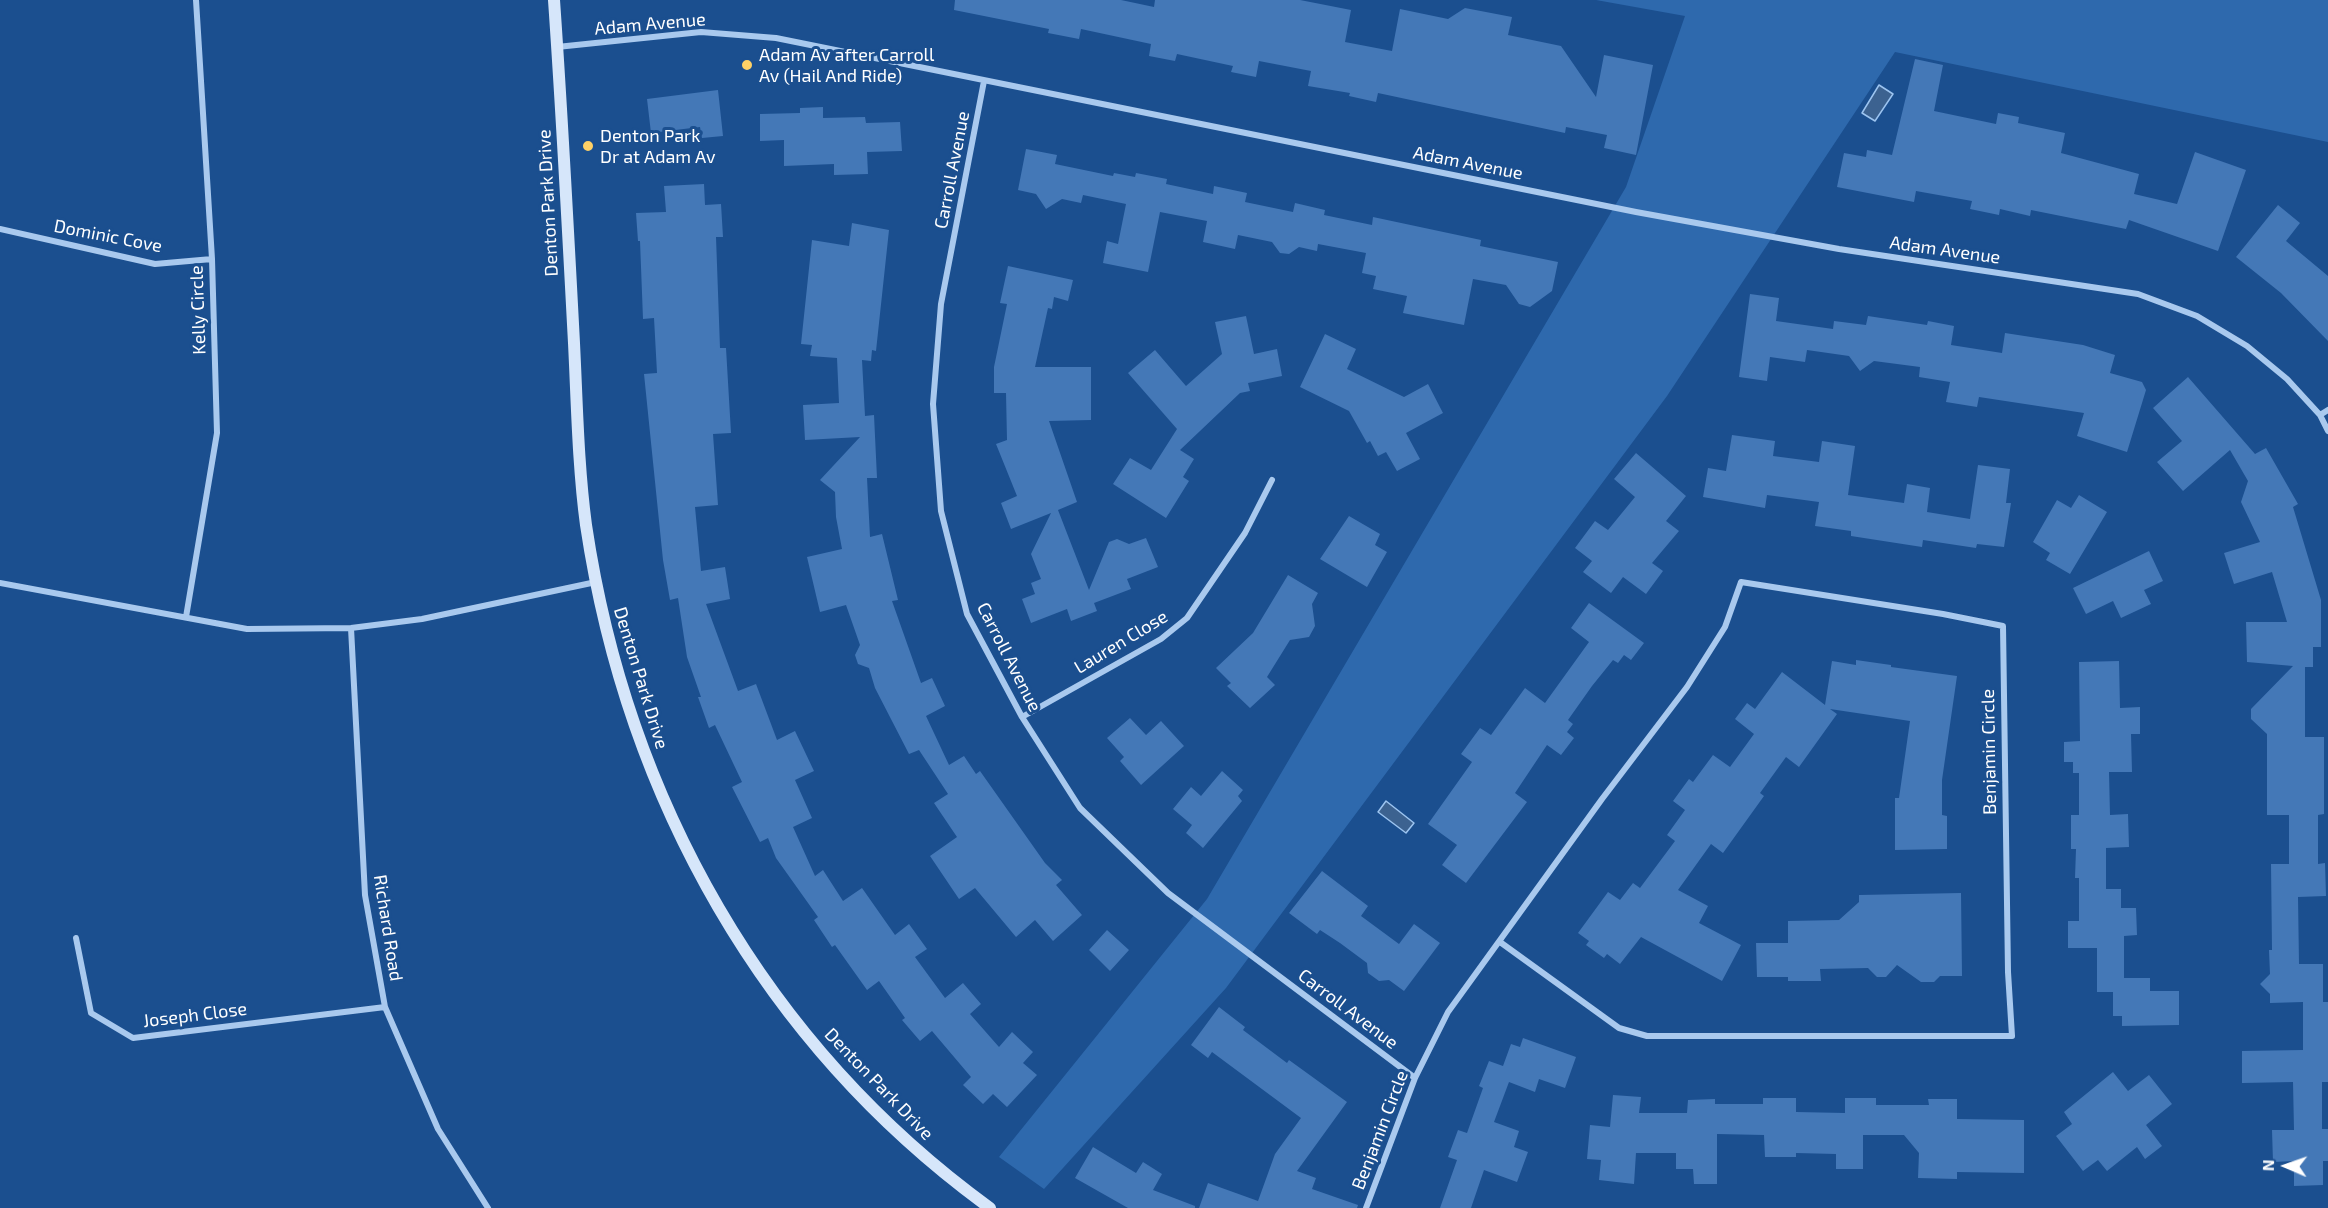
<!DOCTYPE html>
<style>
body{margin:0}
#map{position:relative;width:2328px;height:1208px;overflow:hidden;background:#1b4f8f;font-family:"Exo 2",sans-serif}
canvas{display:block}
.north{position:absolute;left:2256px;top:1136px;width:60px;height:60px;-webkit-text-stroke:4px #1b4f8f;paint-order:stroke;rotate:272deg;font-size:16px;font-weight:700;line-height:24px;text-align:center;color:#fff}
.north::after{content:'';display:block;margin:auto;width:21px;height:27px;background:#fff;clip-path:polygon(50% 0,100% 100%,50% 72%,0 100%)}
</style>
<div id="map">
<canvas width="2328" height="1208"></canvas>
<div class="north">N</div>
</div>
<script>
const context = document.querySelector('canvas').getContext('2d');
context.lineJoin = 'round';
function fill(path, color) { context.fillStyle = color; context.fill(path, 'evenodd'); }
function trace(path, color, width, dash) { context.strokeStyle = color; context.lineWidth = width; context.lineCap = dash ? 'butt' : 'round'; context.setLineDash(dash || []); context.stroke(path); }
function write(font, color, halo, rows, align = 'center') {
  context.font = font + ' "Exo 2",sans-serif'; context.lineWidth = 6; context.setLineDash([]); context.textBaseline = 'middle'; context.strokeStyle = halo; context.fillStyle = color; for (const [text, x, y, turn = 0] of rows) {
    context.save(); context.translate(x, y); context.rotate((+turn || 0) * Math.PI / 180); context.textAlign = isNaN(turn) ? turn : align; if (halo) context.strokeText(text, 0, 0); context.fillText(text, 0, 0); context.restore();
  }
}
fill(new Path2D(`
 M1596,0H2328V142L1895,52L1667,396L1226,988L1044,1189L999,1157L1207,899L1626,187L1685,16Z`), '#2e69ad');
const water = new Path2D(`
 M1879,85L1893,94L1875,121L1862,113Z
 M1386,801L1414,823L1406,833L1378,812Z`);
fill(water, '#3c6290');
trace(water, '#9cc4f0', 1.5);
fill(new Path2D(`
 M955,0H1121L1154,7L1155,0H1300L1351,10L1345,42L1392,51L1400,9L1448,19L1465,8L1512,17L1508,35L1561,46L1596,97L1604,55L1653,65L1636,155L1604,148L1607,135L1566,127L1565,133L1378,93L1376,102L1349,96L1350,93L1308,86L1311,71L1259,61L1256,77L1231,72L1233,66L1177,54L1175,61L1149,56L1151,44L1081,29L1079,39L1048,33L1049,29L954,10Z
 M1915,59L1943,65L1934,111L1996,124L1998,113L2019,117L2018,123L2065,133L2061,153L2139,174L2134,194L2177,204L2195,152L2246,170L2218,251L2129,220L2126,229L2031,210L2030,216L2000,209L1999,215L1970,209L1972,201L1916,191L1914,202L1837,187L1844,153L1866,157L1867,150L1892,155Z
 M718,90L723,136L702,138L700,127L651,133L647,99Z
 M823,107V118L865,117L866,123L900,122L902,151L867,152L868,174L834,175V164L784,166V140L760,141V114L800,113V108Z
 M1026,149L1057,155L1055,164L1113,176L1114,173L1135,177L1136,173L1167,179L1166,184L1213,194L1214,186L1247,193L1245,202L1293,212L1295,203L1325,210L1324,215L1372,225L1373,217L1481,240L1480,246L1558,262L1552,291L1530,307L1519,304L1506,285L1473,279L1464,325L1433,319L1403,313L1407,296L1373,289L1376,276L1362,273L1366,253L1318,244L1317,251L1299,247L1289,254L1280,253L1272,242L1238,235L1235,249L1203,242L1207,221L1160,212L1148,272L1103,263L1107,241L1118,244L1126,204L1083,195L1081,203L1062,199L1046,209L1036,194L1018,190Z
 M704,184L705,205L721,204L723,237H716L720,348H726L731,433L713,434L718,505L695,507L701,571L725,567L730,599L706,604L738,691L756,684L777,740L795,731L814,771L795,780L812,818L793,827L815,876L823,870L843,901L862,888L895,935L909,924L927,949L915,957L945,998L963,983L981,1004L970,1014L999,1047L1012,1032L1033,1052L1023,1063L1037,1075L1007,1107L993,1094L983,1104L963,1085L971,1077L932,1031L920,1041L902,1020L905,1018L879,981L867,990L835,945L832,947L814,920L818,917L776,858L768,838L760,842L732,787L742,782L715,725L709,728L698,697H701L687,657L678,598L670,600L663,560L644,374L657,373L654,318L643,319L640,241H638L636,213L666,212L664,186Z
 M2278,205L2300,223L2286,241L2328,276V341L2281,293L2236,257Z
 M852,223L889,230L876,351L872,350L871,361L862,360L865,416L874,415L877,478H867L870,537L882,534L898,600L892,601L921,683L932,678L945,706L926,716L949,765L964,756L976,774L980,771L1045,863L1062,880L1056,885L1082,915L1053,941L1035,920L1016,937L975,888L959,899L930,856L957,837L934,803L948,794L919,750L909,754L875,688L869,668L858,664L855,655L860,645L846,605L820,612L807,557L842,549L836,517L835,492L820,480L860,437L805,440L803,405L839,403L837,358L810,356L812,345L801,344L812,240L849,246Z
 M1008,266L1073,280L1068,301L1054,297L1052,309L1048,308L1035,367H1091V420L1049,421L1077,502L1058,510L1089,590L1109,542L1117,539L1129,544L1146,538L1158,567L1127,579L1131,589L1094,603L1097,611L1071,621L1067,609L1031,623L1022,599L1035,594L1031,583L1041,579L1031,554L1051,513L1011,529L1001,503L1017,496L996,444L1007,440L1006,393H994V367L1007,304L1000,303Z
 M1750,294L1779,298L1776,321L1833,329L1834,321L1866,325L1868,316L1927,325L1928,321L1954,326L1951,345L2002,353L2005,333L2083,345L2115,355L2110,373L2142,382L2146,390L2127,452L2077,436L2084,413L1979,397L1977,407L1946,402L1950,382L1919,377L1920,367L1874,361L1860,371L1849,356L1807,350L1805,362L1770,357L1767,381L1739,377Z
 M1246,316L1254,354L1277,349L1282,376L1248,383L1250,391L1240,393L1180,450L1194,459L1183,477L1189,481L1166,518L1113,484L1130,458L1151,470L1177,429L1128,373L1155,350L1186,386L1222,354L1215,322Z
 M1325,334L1356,349L1347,369L1404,397L1428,384L1443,413L1406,433L1420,459L1397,471L1386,452L1378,456L1370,441L1367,443L1349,411L1300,387Z
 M2188,377L2255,454L2266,448L2298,504L2293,507L2321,600V647H2313V667H2305V737H2324V814L2318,815V864L2325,863L2326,896L2298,897L2299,964H2323V1002H2328V1082H2322V1129H2328V1161H2323V1185L2294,1186V1161L2273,1162L2272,1130H2294L2293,1082L2242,1083V1051L2303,1050V1002L2270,1003V994L2260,984L2270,974L2269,950H2272L2271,864H2289V815H2267V734L2251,719V709L2293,666L2247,662L2246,622H2287L2272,572L2234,584L2224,553L2260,542L2241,502L2248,481L2230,450L2183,491L2157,462L2182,441L2153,408Z
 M1732,435L1775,441L1773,456L1819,462L1822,441L1855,446L1848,495L1904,503L1907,484L1930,488L1927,512L1970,519L1978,465L2010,469L2006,503H2011L2004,547L1977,544L1976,548L1923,540L1922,547L1851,536V531L1815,526L1819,502L1767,495L1765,508L1703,497L1708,468L1726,471Z
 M1636,453L1686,496L1666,521L1679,531L1652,563L1663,571L1646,594L1623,577L1611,593L1583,572L1592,561L1575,548L1595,521L1608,530L1635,497L1614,479Z
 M2079,495L2107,512L2070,574L2046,560L2050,553L2033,542L2057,500L2071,508Z
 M1349,516L1380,534L1375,545L1387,552L1367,587L1320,559Z
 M2149,551L2163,581L2144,590L2151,604L2121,618L2113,601L2086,614L2073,588Z
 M1288,575L1318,593L1312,604L1315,626L1309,637L1290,640L1267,677L1275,685L1250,708L1227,686L1231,683L1216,668L1253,633Z
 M1589,603L1644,643L1631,660L1624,655L1618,663L1613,660L1592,686L1568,720L1573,724L1567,732L1574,738L1561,755L1547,745L1515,793L1527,802L1466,883L1442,865L1457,845L1428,824L1472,762L1461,754L1480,728L1491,735L1525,688L1545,703L1589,642L1571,628Z
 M1856,660L1891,665V667L1957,676L1942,780V815L1947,816V849L1895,850V798H1899L1910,721L1830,709L1837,714L1799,767L1786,757L1760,793L1764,796L1723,853L1711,844L1678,890L1708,906L1699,923L1741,945L1722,981L1641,937L1620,964L1607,954L1604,958L1586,945L1589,941L1578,933L1608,892L1620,900L1633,883L1640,888L1675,841L1667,835L1685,810L1673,801L1689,779L1693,782L1713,755L1730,767L1754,734L1735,719L1747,703L1755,709L1782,672L1825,705L1832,661L1856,665Z
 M2119,661L2120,708L2140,707V734H2131L2132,772H2109L2110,815L2128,814L2129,847L2106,848V889H2121V908H2136L2137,935L2124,936V978H2150V991H2179V1025L2122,1026V1016H2113V992H2097V948H2068V921H2079V878H2075L2076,849H2071V815H2079V773H2073V762H2064V742L2080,741L2079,662Z
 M1130,718L1146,735L1161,721L1184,746L1141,785L1120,761L1124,757L1107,738Z
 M1222,771L1243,790L1238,796L1242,801L1203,848L1186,833L1192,825L1173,809L1191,787L1201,796Z
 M1322,871L1368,906L1361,916L1399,944L1414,924L1440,943L1404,991L1389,980L1379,981L1368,973L1367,963L1340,943L1320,930L1317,934L1289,913Z
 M1961,893L1962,976H1940L1934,982H1921L1897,965L1886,977H1877L1868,968L1820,969L1821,981H1788V977H1757L1756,943H1788V921L1839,920L1859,902V895Z
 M1107,930L1129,950L1110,971L1089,950Z
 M1219,1007L1245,1027L1243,1030L1287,1063L1289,1060L1347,1102L1297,1171L1316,1178L1312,1189L1358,1205L1357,1208H1199L1208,1183L1258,1201L1275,1154L1301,1118L1212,1052L1208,1058L1191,1045Z
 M1523,1038L1576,1057L1565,1088L1539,1079L1535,1092L1509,1082L1494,1122L1519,1131L1514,1147L1528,1152L1517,1182L1484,1170L1471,1208H1440L1457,1160L1448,1157L1458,1130L1467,1133L1483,1088L1479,1086L1489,1061L1503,1066L1511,1044L1520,1047Z
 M2113,1072L2128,1091L2149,1075L2172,1104L2146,1125L2162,1146L2145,1159L2137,1147L2107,1171L2098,1160L2083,1171L2056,1136L2072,1124L2064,1112Z
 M1613,1095L1641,1097L1639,1113H1687L1688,1100L1715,1099V1104H1763V1098H1796V1112L1845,1113V1098H1876V1105H1929L1928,1099H1957V1119L2024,1120V1173L1957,1172V1179L1918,1178L1919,1153L1904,1135H1863V1169H1836V1154L1796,1153V1157H1765L1764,1135L1717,1134V1184H1694L1693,1169H1676V1153H1636L1634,1184L1599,1180L1601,1160L1587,1159L1590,1125L1610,1127Z
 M1093,1147L1136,1173L1143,1162L1162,1174L1153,1190L1195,1206V1208H1128L1075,1178Z`), '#4478b7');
trace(new Path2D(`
 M557,47L701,32L776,38L1636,212L1839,249L2138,294L2197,316L2247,346L2287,379L2320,415L2328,431
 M984,81L941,304L933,404L941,511L967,614L1022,717L1080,808L1168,893L1415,1078
 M0,229L155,264L212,259
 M2320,415L2328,410
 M0,583L247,629L351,628L422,619L596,582
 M186,617L217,433L212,259L196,0
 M351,628L365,895L385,1007L438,1129L488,1208
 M1022,717L1161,639L1187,618L1245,533L1272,480
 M76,938L91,1013L133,1038L385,1007
 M1366,1208L1415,1078L1448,1012L1602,799L1687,687L1725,627L1741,582L1943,614L2003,626L2008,972L2012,1036H1647L1619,1028L1500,942`), '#a9c9ee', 6);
trace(new Path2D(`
 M554,0C562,114 568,229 574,343C577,403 578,465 586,525C627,799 764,1044 990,1208`), '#d6e6fa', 12);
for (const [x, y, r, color] of [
 [747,65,6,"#ffd166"],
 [588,146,6,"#ffd166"]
]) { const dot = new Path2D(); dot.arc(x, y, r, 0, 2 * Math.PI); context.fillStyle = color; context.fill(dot); trace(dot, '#1b4f8f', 2); }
write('18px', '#fff', '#1b4f8f', [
 ["Adam Avenue",650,24,-5],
 ["Adam Avenue",1468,163,11],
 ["Carroll Avenue",952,170,-79],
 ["Denton Park Drive",548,203,-93],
 ["Dominic Cove",108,236,11],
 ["Adam Avenue",1945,250,8],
 ["Kelly Circle",198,310,-92],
 ["Lauren Close",1121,642,-31],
 ["Carroll Avenue",1009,657,63],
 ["Denton Park Drive",641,678,73],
 ["Benjamin Circle",1989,752,-91],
 ["Richard Road",388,928,81],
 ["Carroll Avenue",1348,1009,37],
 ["Joseph Close",195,1015,-7],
 ["Denton Park Drive",879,1084,46],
 ["Benjamin Circle",1380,1130,-69]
]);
write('18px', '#fff', '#1b4f8f', [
 ["Adam Av after Carroll",759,55],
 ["Av (Hail And Ride)",759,76],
 ["Denton Park",600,136],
 ["Dr at Adam Av",600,157]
], 'left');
</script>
